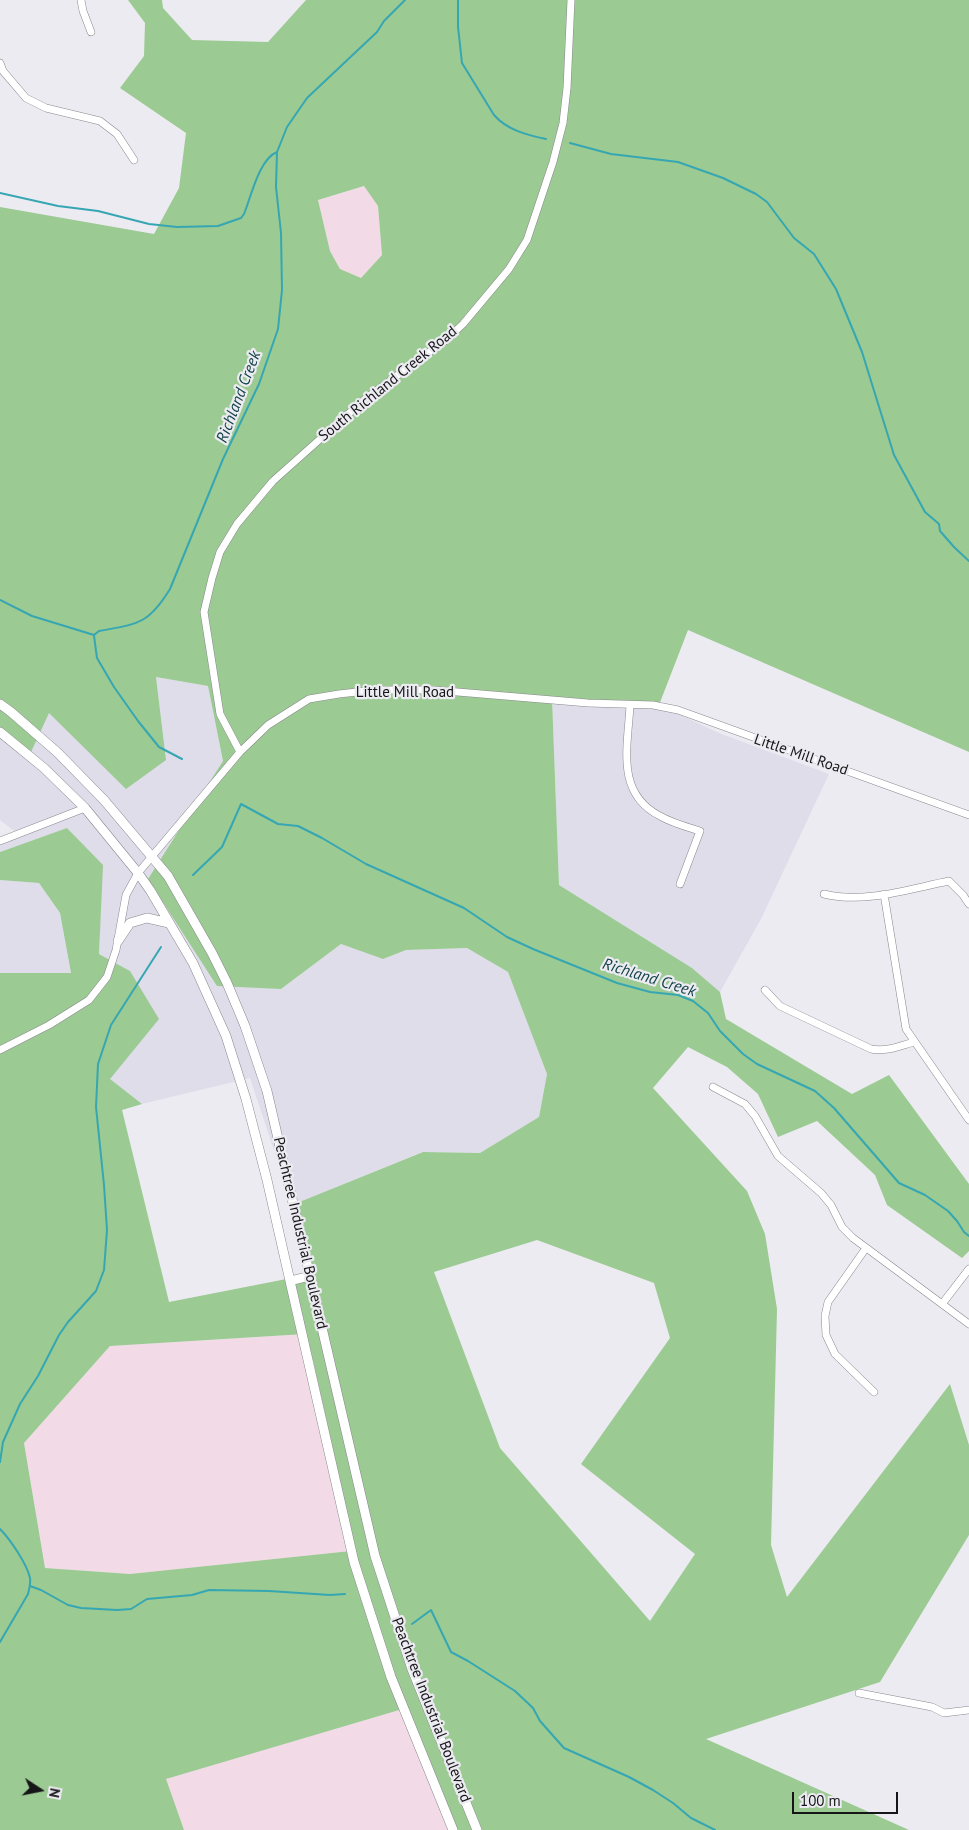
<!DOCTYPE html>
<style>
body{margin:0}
#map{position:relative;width:969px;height:1830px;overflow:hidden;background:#ecebf1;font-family:"PT Sans",sans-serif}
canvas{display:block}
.north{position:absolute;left:15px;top:1765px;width:50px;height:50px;-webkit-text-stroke:4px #ecebf1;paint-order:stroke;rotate:101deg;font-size:14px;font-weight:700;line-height:20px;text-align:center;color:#161517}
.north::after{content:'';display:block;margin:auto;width:18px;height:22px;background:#161517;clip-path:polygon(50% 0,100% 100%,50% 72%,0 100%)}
.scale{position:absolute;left:792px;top:1792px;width:106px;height:22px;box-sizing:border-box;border:2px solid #161517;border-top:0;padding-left:6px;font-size:15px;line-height:18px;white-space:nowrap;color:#161517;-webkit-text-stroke:4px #ecebf1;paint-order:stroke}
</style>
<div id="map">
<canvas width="969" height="1830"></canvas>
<div class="north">N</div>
<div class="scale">100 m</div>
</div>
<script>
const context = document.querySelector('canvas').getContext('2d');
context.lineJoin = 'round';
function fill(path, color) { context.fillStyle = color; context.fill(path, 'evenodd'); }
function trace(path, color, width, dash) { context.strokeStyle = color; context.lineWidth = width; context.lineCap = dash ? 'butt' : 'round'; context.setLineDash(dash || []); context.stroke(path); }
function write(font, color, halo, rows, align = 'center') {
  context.font = font + ' "PT Sans",sans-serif'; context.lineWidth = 4.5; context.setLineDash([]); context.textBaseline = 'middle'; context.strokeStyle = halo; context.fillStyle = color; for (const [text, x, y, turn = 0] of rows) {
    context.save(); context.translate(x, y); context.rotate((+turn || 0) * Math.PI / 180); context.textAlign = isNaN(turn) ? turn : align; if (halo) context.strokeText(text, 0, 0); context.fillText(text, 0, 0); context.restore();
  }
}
fill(new Path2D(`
 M156,677L208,686L223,761L148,879L281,989L341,944L383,959L406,950L467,948L508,972L547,1074L539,1117L480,1153L422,1152L292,1205L250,1078L142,1104L109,1079L130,971L99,954L102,865L67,828L0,852V843L19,835L0,820V732L49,713L166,760Z
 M552,698L659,705L719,733L829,774L761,919L720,992L692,968L559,885Z
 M0,880L39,883L60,913L71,974L0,973Z`), '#dfddea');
fill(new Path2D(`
 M365,186L378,206L382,255L361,278L340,269L330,251L318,200Z
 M306,1334L313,1360L336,1463L352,1551L130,1574L45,1568L24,1443L110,1346Z
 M406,1708L454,1830H184L165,1779Z`), '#f2dbe6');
fill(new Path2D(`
 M128,0H162L163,8L192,40L268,42L306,0H969V752L688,630L659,705L552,698L559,885L692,968L720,992L726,1019L852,1094L889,1075L969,1184V1251L962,1258L887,1205L875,1175L817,1121L778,1137L758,1094L727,1067L688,1047L653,1088L747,1191L765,1234L777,1309L771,1545L787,1597L950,1384L969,1445V1535L880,1682L706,1739L909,1830H454L406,1708L166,1779L184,1830H0V973H71L60,913L39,883L0,880V852L67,828L103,865L99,954L130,971L159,1019L110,1079L142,1104L122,1110L169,1302L312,1274L292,1205L423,1152L480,1153L539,1117L547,1074L508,972L467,948L406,950L383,959L341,944L281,989L217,986L148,879L223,761L208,686L156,677L166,760L126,789L49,713L31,752L0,732V207L154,234L179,188L186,133L120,88L144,56L145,23ZM364,186L378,206L382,255L361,278L340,269L330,251L318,200ZM537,1240L654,1283L670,1338L581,1464L695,1554L650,1621L500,1448L434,1272ZM305,1334L313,1360L336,1463L351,1551L130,1574L45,1568L24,1443L110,1346Z`), '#9bca93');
trace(new Path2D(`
 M458,0V27L462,63L494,115C507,130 527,135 546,139
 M570,143L611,154L678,162L723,178L756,194L767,202L794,238L814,254L836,289L862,352L894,455L925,512L939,524L940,531L954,547L969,561
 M0,193L58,206L98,211L149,224L177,227L218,226L241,218L244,214C251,197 259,159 277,152
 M0,600L32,616L94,635
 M94,635L99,631C137,624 148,625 170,589L223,459L259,384L278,329L282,290L281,233L276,187L277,152L287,127L307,98L377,32L384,21L405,0
 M94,636L97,658L114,687L138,721L159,747L182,759
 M193,875L222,847L241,804L278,824L298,826L322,838L366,864L464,908L507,937L533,949L617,983L650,992L678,995L693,1001L708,1013L720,1031L743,1054L757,1064L815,1091L834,1108L899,1183L925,1195L948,1211L957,1221L964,1232L969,1236
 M0,1462L3,1442L20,1404L38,1376L59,1335L68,1322L96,1291L104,1270L107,1230L104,1185L96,1107L98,1064L111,1025L161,947
 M0,1529C10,1539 27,1564 30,1578C31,1584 29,1589 28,1594L0,1642
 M30,1586L41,1590L68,1605L81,1608L117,1610L131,1609L147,1599L192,1595L209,1590L269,1591L330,1595L345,1594
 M412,1624L431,1610L451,1652L468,1661L515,1691L533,1708L540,1721L564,1748L629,1777L653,1790L673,1803L691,1818L715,1830`), '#36a7b2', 2);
const minor = new Path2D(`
 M81,0L83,11L91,32
 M0,63L3,71L26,98L46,108L100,121L117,134L134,160
 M630,705C628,746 615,793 660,816C672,823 687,827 700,831L680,884
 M240,752L220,714L204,612L212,578L220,552L237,524L273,481L365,399L446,340L463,324L509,269L527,240L553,162L563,123L567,88L571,0
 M0,841L85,808
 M824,894C864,904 909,889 949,881L963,895L969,904
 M884,894L906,1029L969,1120
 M765,990L780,1006L871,1049C887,1052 899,1046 914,1042
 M0,1050L49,1025L89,1000L107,977L116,950L126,895L138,873L240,752L268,725L309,699L339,694L375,690H434L588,703L653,705L678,710L969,815
 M713,1087L745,1104L755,1116L778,1156L821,1193L831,1205L842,1227L853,1238L969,1324
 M866,1248L828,1302L825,1316L826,1335L835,1354L874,1392
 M942,1304L969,1269
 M859,1693L932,1707L944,1713L969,1710`);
const major = new Path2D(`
 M0,704L11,712L57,752L104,800L168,876L212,953L227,983L245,1026L267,1091L375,1556L412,1669L477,1830
 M0,732L44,768L85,808L138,873L150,890L193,963L226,1036L246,1099L267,1180L354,1562L391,1677L453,1830
 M118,941L130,923L147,918L169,923
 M290,1281L310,1276`);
trace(minor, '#89878d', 8);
trace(major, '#89878d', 10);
trace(minor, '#fff', 7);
trace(major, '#fff', 9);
write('15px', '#161517', '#ecebf1', [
 ["South Richland Creek Road",388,384,-39],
 ["Little Mill Road",405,693],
 ["Little Mill Road",801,755,19],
 ["Peachtree Industrial Boulevard",300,1233,77],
 ["Peachtree Industrial Boulevard",431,1710,69]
]);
write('italic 16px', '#104247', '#ecebf1', [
 ["Richland Creek",239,397,-69],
 ["Richland Creek",649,978,17]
]);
</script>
